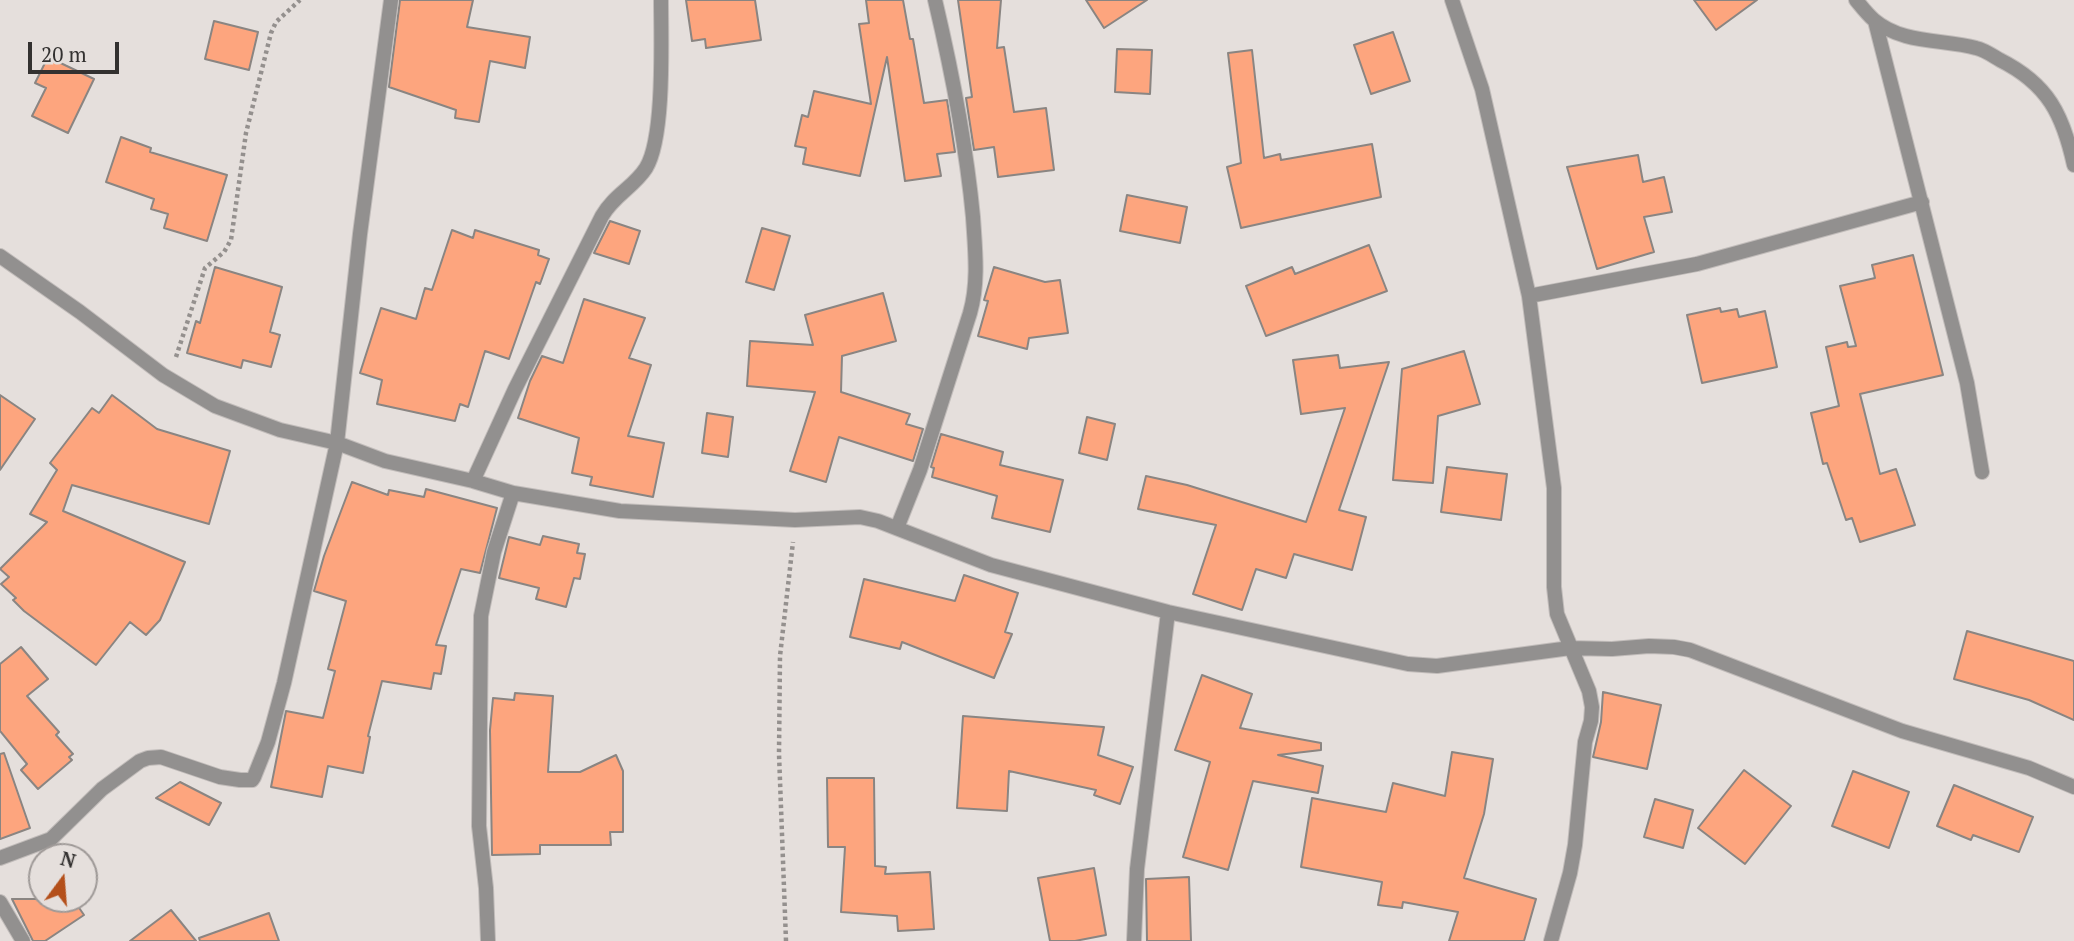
<!DOCTYPE html>
<style>
body{margin:0}
#map{position:relative;width:2074px;height:941px;overflow:hidden;background:#e5dfdc;font-family:"PT Serif",serif}
canvas{display:block}
.north{position:absolute;left:28px;top:843px;width:70px;height:70px;box-sizing:border-box;background:#e5dfdc;border:2px solid #9e9997;border-radius:50%;rotate:16deg;font-size:19px;font-weight:700;line-height:28px;text-align:center;color:#333130}
.north::after{content:'';display:block;margin:auto;width:24px;height:32px;background:#b4501b;clip-path:polygon(50% 0,100% 100%,50% 72%,0 100%)}
.scale{position:absolute;left:28px;top:42px;width:91px;height:32px;box-sizing:border-box;border:4px solid #333130;border-top:0;padding-left:9px;font-size:21px;line-height:24px;white-space:nowrap;color:#333130;-webkit-text-stroke:5px #e5dfdc;paint-order:stroke}
</style>
<div id="map">
<canvas width="2074" height="941"></canvas>
<div class="north">N</div>
<div class="scale">20 m</div>
</div>
<script>
const context = document.querySelector('canvas').getContext('2d');
context.lineJoin = 'round';
function fill(path, color) { context.fillStyle = color; context.fill(path, 'evenodd'); }
function trace(path, color, width, dash) { context.strokeStyle = color; context.lineWidth = width; context.lineCap = dash ? 'butt' : 'round'; context.setLineDash(dash || []); context.stroke(path); }
const building = new Path2D(`
 M400,0H473L467,27L530,37L525,68L490,61L479,122L455,118L456,110L389,87Z
 M686,0H755L761,40L706,48L705,39L692,41Z
 M866,0H903L910,39H913L924,103L947,100L955,152L937,154L941,176L905,181L887,57L860,176L803,164L806,148L795,146L802,115L808,117L814,91L871,104L859,24L869,23Z
 M958,0H1001L997,48L1004,47L1014,112L1046,108L1054,170L998,177L994,147L974,150L966,98L972,97Z
 M1086,0H1147L1104,28Z
 M1694,0H1757L1716,30Z
 M214,21L258,32L249,70L205,59Z
 M1393,32L1410,81L1371,94L1354,45Z
 M1117,49L1152,50L1150,94L1115,92Z
 M1252,50L1264,158L1280,154L1281,160L1372,144L1381,197L1241,228L1227,167L1241,163L1228,53Z
 M48,57L94,79L68,133L32,116L46,88L35,83Z
 M121,137L151,148L150,152L227,175L207,241L164,228L168,214L151,209L154,199L106,182Z
 M1638,155L1643,182L1664,177L1672,212L1644,217L1654,252L1597,269L1567,167Z
 M1127,195L1187,207L1180,243L1120,231Z
 M610,221L640,231L629,264L594,253Z
 M762,228L790,236L774,290L746,282Z
 M452,230L473,238L475,230L539,250L538,255L549,259L540,284L536,282L509,359L485,351L468,407L460,404L455,421L377,404L382,380L360,373L381,308L416,319L425,288L432,290Z
 M1369,245L1387,291L1266,336L1246,286L1292,267L1295,274Z
 M1913,255L1943,375L1860,394L1880,474L1896,469L1915,525L1860,542L1852,518L1846,520L1827,463L1823,464L1811,413L1839,406L1826,347L1847,342L1848,347L1856,346L1840,286L1875,278L1872,265Z
 M215,267L282,287L270,332L280,335L271,367L243,360L241,368L187,353L196,321L200,323Z
 M994,267L1045,282L1060,280L1068,333L1029,338L1027,349L978,336L988,301L984,300Z
 M883,293L896,341L842,356L841,392L910,414L906,424L923,429L913,461L839,437L826,482L790,471L815,392L747,386L750,341L813,345L805,315Z
 M584,299L645,318L629,358L651,365L628,436L664,443L653,497L590,485L592,477L572,473L579,438L518,418L530,381L542,356L563,363Z
 M1720,308L1721,312L1737,309L1739,317L1765,311L1777,367L1702,383L1687,315Z
 M1464,351L1480,404L1438,416L1433,483L1393,480L1402,369Z
 M1338,355L1340,368L1389,362L1339,510L1366,517L1352,570L1294,554L1286,578L1256,569L1242,610L1193,594L1216,525L1138,509L1146,476L1187,485L1306,522L1345,408L1301,414L1293,360Z
 M0,395L35,419L0,470Z
 M112,395L157,429L230,451L209,524L72,485L63,511L185,562L160,620L146,635L130,622L96,665L24,611L13,600L16,598L1,584L9,577L0,569L47,522L30,514L57,470L50,463L92,408L99,413Z
 M707,413L733,417L728,457L702,453Z
 M1087,417L1115,424L1107,460L1079,453Z
 M941,434L1003,452L1000,465L1063,480L1050,532L992,518L997,496L932,477L934,468L931,467Z
 M1447,467L1507,474L1501,520L1441,512Z
 M352,482L388,495L389,490L424,497L426,489L497,508L480,573L461,569L436,645L446,646L441,674L434,673L431,689L382,681L368,736L370,737L363,773L328,766L322,797L271,787L286,711L323,718L335,671L328,669L346,601L314,591L324,556Z
 M543,536L579,544L577,553L585,554L580,579L574,578L566,607L536,599L539,588L499,578L509,537L540,545Z
 M964,575L1018,593L1005,632L1012,634L994,678L902,642L900,649L850,637L864,579L955,601Z
 M1967,631L2074,661V720L2029,700L1954,679Z
 M21,647L48,679L27,696L59,732L56,735L73,754L69,757L72,760L38,789L21,770L27,764L0,731V664Z
 M1202,675L1252,694L1240,728L1321,743V750L1278,755L1323,766L1318,793L1253,781L1228,870L1183,857L1210,762L1175,750Z
 M1603,692L1661,705L1647,769L1593,757L1601,722Z
 M515,693L553,696L548,772H580L616,755L623,771V832H610L611,845H540V854L492,855L490,730L493,698L514,700Z
 M963,716L1104,727L1098,755L1133,767L1120,804L1094,795L1096,790L1009,771L1007,811L957,808Z
 M1452,752L1493,759L1484,814L1464,878L1536,899L1524,941H1449L1458,912L1403,902L1402,908L1378,905L1382,882L1301,867L1312,798L1386,812L1393,783L1445,796Z
 M4,753L30,828L0,839V754Z
 M1744,770L1791,806L1745,864L1698,828Z
 M1853,771L1909,792L1889,848L1832,826Z
 M827,778H874L875,866L886,867L885,874L930,872L934,929L898,931L897,916L841,912L845,847H828Z
 M180,782L221,803L209,825L156,798Z
 M1954,785L2033,817L2019,852L1973,835L1971,840L1937,826Z
 M1655,799L1693,810L1683,848L1644,837Z
 M1094,868L1106,935L1075,941H1050L1038,878Z
 M1189,877L1191,941H1147L1146,879Z
 M12,899H73L84,915L45,941H33Z
 M171,910L196,941H130Z
 M269,913L279,941H200L199,938Z`);
fill(building, '#fda57e');
trace(building, '#8a8582', 2);
const street = new Path2D(`
 M1452,0L1482,89L1529,296L1554,488V587L1557,614L1589,691L1592,707L1591,721L1585,742L1575,845L1570,873L1551,941
 M1856,0C1861,6 1867,14 1874,20C1902,44 1943,39 1976,48C1985,50 1993,56 2000,60C2048,84 2063,115 2074,165
 M1875,21L1967,383L1982,472
 M0,256L80,312L163,375L215,406L280,430L337,443L385,461L473,481L513,493L620,511L795,520L860,517L878,521L991,565L1168,612L1408,664L1437,666L1570,648L1612,649L1649,646L1674,647L1690,650L1902,731L2029,768L2074,787
 M1529,296L1697,264L1922,202
 M473,481L515,389L602,216C614,195 634,187 646,168C665,137 661,39 661,0
 M897,528L920,470L970,313C979,282 975,249 973,217C966,143 952,72 935,0
 M0,858L51,839L102,789L140,761L148,758L161,757L220,777L240,780H252L254,777L268,742L284,683L337,443L360,234L391,0
 M0,902L23,941
 M488,941L486,888L479,826L481,616L494,552L513,493
 M1134,941L1137,869L1168,612`);
trace(street, '#c1bcba', 16);
trace(new Path2D(`
 M176,357L205,268L224,252L231,240L246,133L271,33L276,22L300,0
 M786,941L779,754L780,656L793,542`), '#94908e', 4.5, [3.5, 3.5]);
trace(street, '#92908f', 14);
</script>
